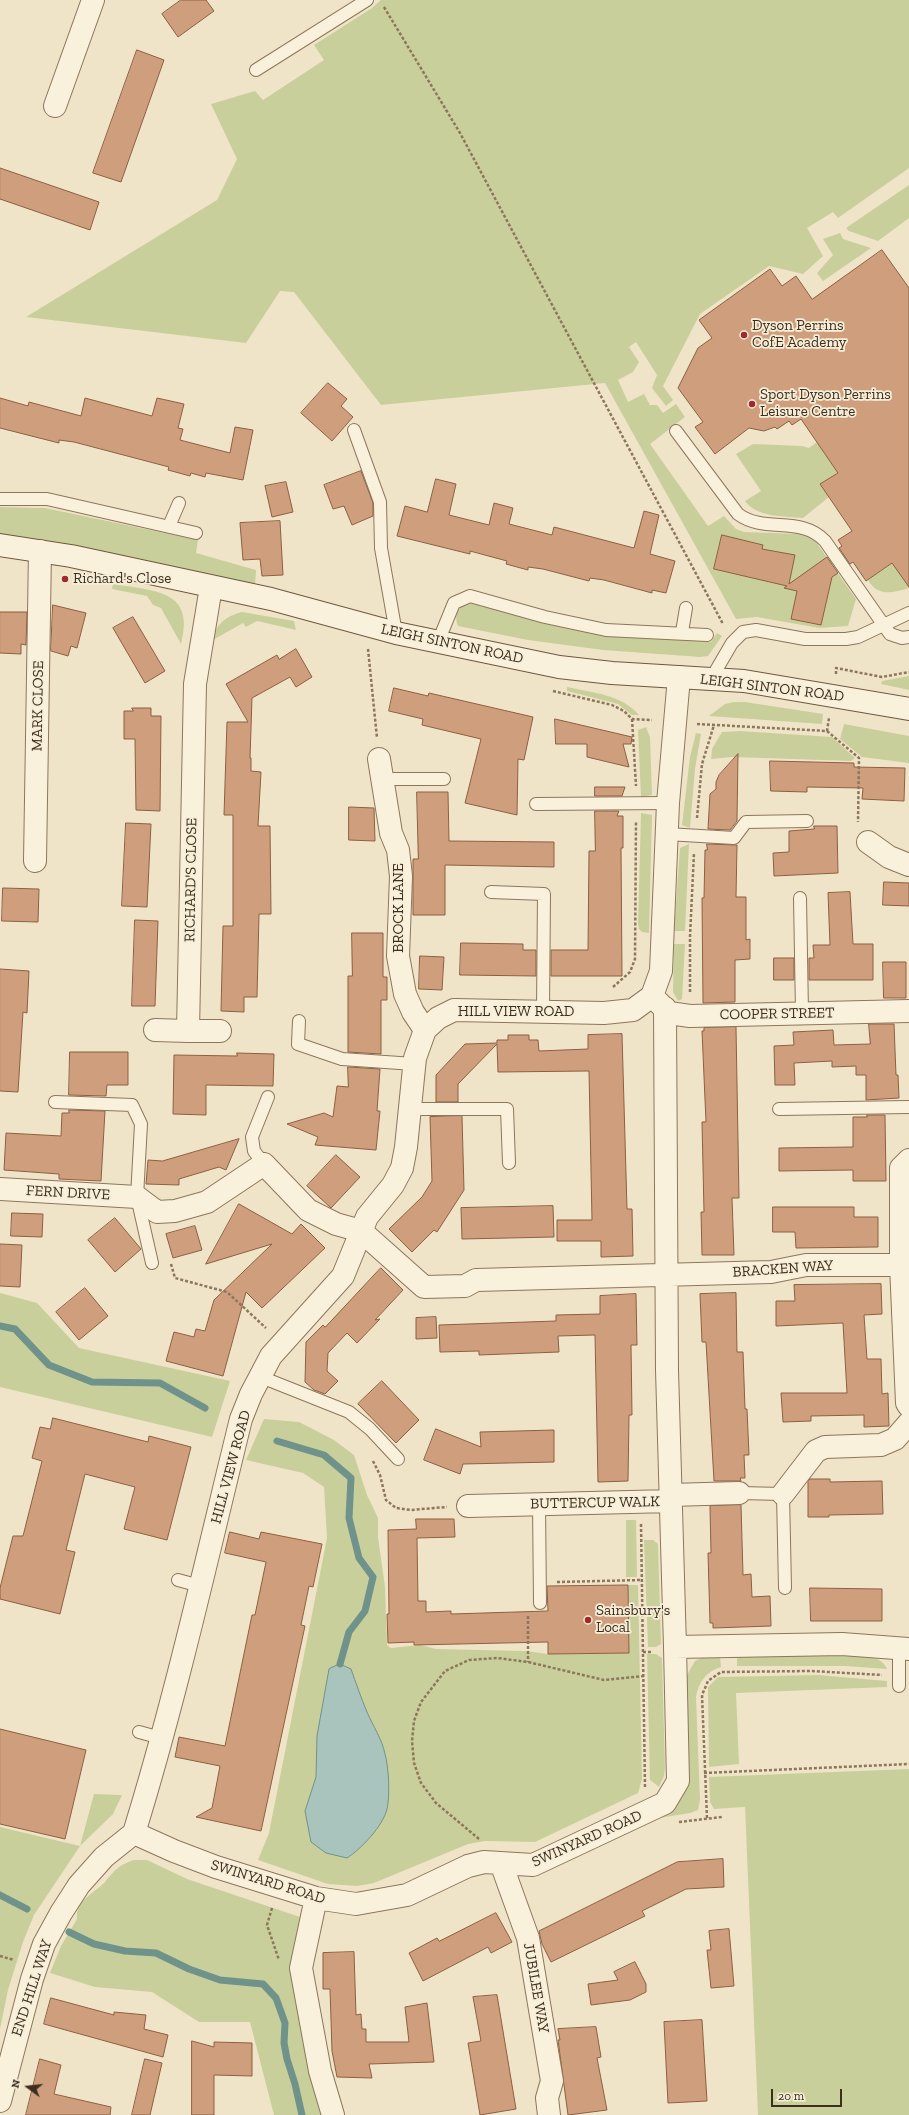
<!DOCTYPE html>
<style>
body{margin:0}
#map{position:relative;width:909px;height:2115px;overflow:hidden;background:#f0e4c8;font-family:"Zilla Slab",serif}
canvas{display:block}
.north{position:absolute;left:8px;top:2067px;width:40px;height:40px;-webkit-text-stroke:3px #f7eed8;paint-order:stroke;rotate:285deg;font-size:11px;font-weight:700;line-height:16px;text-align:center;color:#3d2e20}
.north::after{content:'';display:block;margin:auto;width:14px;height:18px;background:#3d2e20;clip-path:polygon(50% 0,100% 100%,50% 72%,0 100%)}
.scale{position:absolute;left:771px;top:2089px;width:71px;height:18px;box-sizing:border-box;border:2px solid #3d2e20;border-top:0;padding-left:5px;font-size:12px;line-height:14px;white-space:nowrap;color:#3d2e20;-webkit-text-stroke:3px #f7eed8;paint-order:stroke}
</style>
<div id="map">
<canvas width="909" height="2115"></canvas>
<div class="north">N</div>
<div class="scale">20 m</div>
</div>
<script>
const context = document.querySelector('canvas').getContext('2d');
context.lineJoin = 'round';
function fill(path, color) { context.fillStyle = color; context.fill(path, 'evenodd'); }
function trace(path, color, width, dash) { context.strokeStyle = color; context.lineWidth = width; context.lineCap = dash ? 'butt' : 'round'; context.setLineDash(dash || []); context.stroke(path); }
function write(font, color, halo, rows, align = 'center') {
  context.font = font + ' "Zilla Slab",serif'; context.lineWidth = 3.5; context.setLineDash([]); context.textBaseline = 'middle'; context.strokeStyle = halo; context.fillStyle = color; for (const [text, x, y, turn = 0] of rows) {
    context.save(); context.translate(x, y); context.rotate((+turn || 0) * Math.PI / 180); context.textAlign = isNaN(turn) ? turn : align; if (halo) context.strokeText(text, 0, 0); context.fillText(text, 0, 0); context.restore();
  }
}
fill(new Path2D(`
 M381,0H909V168L838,218L833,212L807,228L823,256L803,274L769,266L700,314L663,386L673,400L666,406L652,388L657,375L636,342L629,347L639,362L633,372L618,380L628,402L644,394L650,405H657L663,413L676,404L685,417L650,444L708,526L724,516L736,529L744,532L801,534L809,536L816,542L856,599L848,626L819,628L757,617L736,619L605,383L381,405L294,292L280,291L246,343L26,317L217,200L237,159L211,104L255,91L263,100L324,60L314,45L372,8Z
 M909,185V218L878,241L849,231L846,228Z
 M840,233L843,239L871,248L823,281L817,273L833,255L823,239Z
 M817,442L842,477L829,497L803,518C785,516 757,518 745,501L761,491L736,454L753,444L802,446L809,448Z
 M0,507L45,508L198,540L196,553L256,570L255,585L167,565L0,534Z
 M892,563L909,581V588C892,593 878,597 868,580Z
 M113,584C153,591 196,589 181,644L161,608L153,605L147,596L112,589Z
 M469,603L548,623L711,642L717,633L722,636L708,656L700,657L603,650L528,640L458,626C454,616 457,606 469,603Z
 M242,612L294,621L296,630L257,621L246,627L243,623L211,641C216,625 225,616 242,612Z
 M909,676V690L881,684L882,681Z
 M567,687C593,693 621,694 639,715H632L618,704L567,691Z
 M734,702H745L823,714L822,724L709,716L725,704Z
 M844,724L909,736V763L862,757L840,739Z
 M646,727L650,737L652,795L641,797L638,730Z
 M740,731L832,737L855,758L851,761L733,757L711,759L712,749L722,732Z
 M696,733L701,734L695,769L690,828L682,825L690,757Z
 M641,813L652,815L649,933L642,932L639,929L638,924Z
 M689,844L685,931H674L680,848Z
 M674,944H685L682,999L678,1001L673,992Z
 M0,1293L37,1303L79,1348L230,1381L212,1437L0,1387Z
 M264,1419L299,1422L334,1440L354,1455L367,1495L378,1518V1537L385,1587L387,1645L391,1648L420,1645L436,1649L525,1651L548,1654L629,1653L628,1585H638L642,1779L638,1793L535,1842L485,1841L468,1844L374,1883L357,1886L328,1884L258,1860L269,1833L327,1538L324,1487L303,1473L246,1460Z
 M626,1520H636L637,1577H626Z
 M653,1540L658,1544L661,1644L656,1647H648L644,1540Z
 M647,1654H656L662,1658L665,1768L664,1776L659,1787L650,1780Z
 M767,1655C793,1655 857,1651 879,1660C883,1662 885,1665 887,1669L845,1666H737V1657Z
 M703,1657H720L721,1667C706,1672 699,1681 696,1697L700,1800L698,1810L690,1813L659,1818C672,1808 681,1800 688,1785L687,1675L695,1661Z
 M818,1675L887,1681V1687L736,1693L739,1764L709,1767L708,1687L718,1677Z
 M909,1769V2115H758L745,1807L714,1809L710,1802L709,1777Z
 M94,1794L122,1795L113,1814L80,1846L34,1915L23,1942L8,1990L0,2029V1827L80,1846Z
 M133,1860H147L187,1879L303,1918L325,2115H274L250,2022H199L152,1992L95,1987L50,1973L61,1946L77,1919C75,1901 94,1893 104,1883C109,1877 115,1869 122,1865C125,1863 130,1862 133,1860Z`), '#c9cf9b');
const water = new Path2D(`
 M340,1664L351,1669C356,1683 361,1698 367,1712C373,1726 382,1739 385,1754C389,1768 390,1796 387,1809C383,1826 361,1849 347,1858L326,1853L311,1842L305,1811L316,1777L317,1736L329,1669Z`);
fill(water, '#a9c4bc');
trace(water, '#6f938a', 1);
trace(new Path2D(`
 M0,1326L15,1329L49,1365L92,1382L160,1383L205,1408
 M277,1441L324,1455L351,1478L349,1518L359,1558L373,1577L365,1611L349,1632L340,1664
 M0,1895L27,1909
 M69,1932L94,1944L125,1951L156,1953L189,1969L220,1980L263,1984L276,1998L285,2023L284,2043L287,2059L295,2084L302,2115`), '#6f938a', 7);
const building = new Path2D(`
 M181,0H206L214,11L178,37L162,14Z
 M137,50L164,60L121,182L93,173Z
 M0,168L99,202L90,230L0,199Z
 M882,250L909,288V587L892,563L866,581L853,562L850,564L839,548L842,546L838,540L852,531L820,484L838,473L801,419L792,425L789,421L777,429L775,427L764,431L749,428L715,454L695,427L703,422L678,388L698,348L712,338L699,320L770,269L782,286L796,276L812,299Z
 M328,383L347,399L341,406L353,417L332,441L301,413Z
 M0,398L28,406L29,402L81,416L85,398L152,416L157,398L184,404L178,428L183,429L180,440L230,453L235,427L253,430L243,480L206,473L205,477L191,473L190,476L168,470L169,467L74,442L59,440V443L0,428Z
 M361,471L373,503V516L352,525L344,506L333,509L324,485Z
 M436,479L456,484L449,515L489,525L494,503L513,508L509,524L552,535L554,527L634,548L644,511L659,515L650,554L675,561L666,593L652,590V593L604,580L590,578L589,581L543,569L528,567V570L506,564L507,561L470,551V554L397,536L405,506L427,512Z
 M286,482L293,512L272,517L265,486Z
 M280,521L283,575L262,576L260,559L243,560L240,523Z
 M722,535L763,545L762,549L795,555L789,584L827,557L838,573L832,577L821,625L791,619L797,591L784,588L787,586L714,569Z
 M53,605L86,613L77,648L71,646L68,656L51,651Z
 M0,612H27L26,645L21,644V654L0,653Z
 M133,617L165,671L145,683L113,628Z
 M296,649L312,677L296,687L290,677L252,698L250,758H251V771L261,772L258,826H270L271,914H259L257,997H244V1012L221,1011L223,926H233V815H224L227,722H248L226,684L277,655L279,659Z
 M394,688L428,696L429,693L533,717L524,760L518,759L517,815L465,803L481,739L422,725L423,719L389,711Z
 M132,708H151V716H161L160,811L136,810L135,739H124V711H133Z
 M555,719L632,737L631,744H623L629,767L587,757V744H556Z
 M738,754L737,821L730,830L708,829L710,794L716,789V782L719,775Z
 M770,761L854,763V767L905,768L904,801L862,799L863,788L807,787V792L771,791Z
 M595,787H625L622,796H595Z
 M417,792H448L449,841L554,842V867L445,865V915H413V859H418Z
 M349,807L374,808L375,841L349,840Z
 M595,811H619L617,816H623V848H621L622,976H551V950H588L589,851H595Z
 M126,823L151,824L147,907L122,906Z
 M814,826H837L838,873L774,876L773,853L789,852V831L814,829Z
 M707,844L737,845L736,897H746V940L750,939V959L735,960V1002L703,1003L702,898H704L705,850H707Z
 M884,882L909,883V906L883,905Z
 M3,888L39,889L38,922L2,921Z
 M850,892L853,944H873V980H809V958H814L813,945H830L828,893Z
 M135,920L158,921L155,1006H132Z
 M352,933H383V977H387V1000H381V1054L348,1052V976H352Z
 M461,943L523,944V950H536V976L460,975Z
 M420,956L444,957L442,990L419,989Z
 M774,958H794V980H774Z
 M883,962H906V998H884Z
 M0,969L29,971L27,1013L23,1012L18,1092L0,1091Z
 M869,1024H894L896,1075H898L899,1098L866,1100V1075H856V1066L832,1067V1061L794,1063L795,1085H775L774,1046L794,1045L793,1032L833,1030L834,1045L870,1044Z
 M736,1027L739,1198H732L734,1255H702L701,1212H704L702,1122H706L702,1031H704V1028Z
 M622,1034L627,1209H632L633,1256L601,1257V1241H557V1220H592L589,1071L498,1072L497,1044L458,1084V1102H436V1075L465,1044L497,1043V1040H508V1035H529V1040H538L539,1051L588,1049V1035Z
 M70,1052H128V1085H107L106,1096L69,1095Z
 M237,1053L274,1054L273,1086L206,1085V1115L173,1114L174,1055L237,1056Z
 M348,1067L380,1069L377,1111H380L376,1150L315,1145L318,1137L287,1124L324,1113L333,1117L337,1086L348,1087Z
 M69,1110L105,1111L101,1181L59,1179V1174L4,1170L6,1133L61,1136L62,1113H69Z
 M867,1115H885L886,1181H853V1170L779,1171V1148L853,1147V1117H867Z
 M462,1116L464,1190L437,1232L434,1230L412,1252L389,1229L422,1197L432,1181L430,1117Z
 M239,1139L226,1170L219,1167L179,1179V1185L146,1184L148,1160L162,1161Z
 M336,1155L360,1177L331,1208L307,1186Z
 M239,1204L292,1234L301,1224L325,1248L262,1308L246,1292L223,1376L166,1361L174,1332L194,1337L196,1329L205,1331L214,1300L272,1244L206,1264Z
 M553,1206L554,1237L462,1239L461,1208Z
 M773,1207H854V1217H878V1247L796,1248L795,1232H773Z
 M12,1213L43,1214L42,1237L11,1236Z
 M115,1218L141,1249L115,1272L88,1240Z
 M195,1226L202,1250L173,1258L166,1234Z
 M0,1244L22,1245L20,1287L0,1286Z
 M381,1268L403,1290L375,1320L380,1319L357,1343L347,1333L328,1353L327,1371L338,1381L325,1394L314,1390L305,1382L306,1342L323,1325L325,1327Z
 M881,1284L882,1314L864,1315L867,1359H881L882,1394L888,1393L889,1426L864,1427V1415L811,1416V1421L783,1422L781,1393H847L843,1323L776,1326V1301H795L794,1285Z
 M85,1288L108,1316L79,1340L56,1312Z
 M736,1293L737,1352H743L745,1409H747L749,1455H744L745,1478H740L741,1481H714L706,1342H702L700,1294Z
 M636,1294L637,1345H631L632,1415H629L628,1481L598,1482L595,1335L558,1336L559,1352L479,1355V1351L440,1352L439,1325L556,1321V1315L600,1314V1296Z
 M436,1317L437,1338L416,1339V1318Z
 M382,1381L419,1420L396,1443L358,1404Z
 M53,1418L148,1442L149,1436L191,1447L167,1540L124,1529L135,1487L85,1474L66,1550L75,1552L60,1614L0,1599V1588L13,1536H23L42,1461L32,1458L40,1427L50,1429Z
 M436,1429L481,1447L480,1432L554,1430V1462L463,1464L460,1474L424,1460Z
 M810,1479H830V1482L882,1481L883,1514L829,1515V1517H808V1482Z
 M741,1505L743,1575L751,1574L752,1597L770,1596L771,1626L713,1628V1623H710L708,1553H711L710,1506Z
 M416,1519H454L455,1537L417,1538L418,1601H426V1612L451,1611V1614L548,1611L547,1586L628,1585L629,1653L548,1654V1642L414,1645V1642L388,1643L387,1614H389L388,1530L416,1529Z
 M230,1532L259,1539L261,1532L322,1544L313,1587L309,1586L301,1625L305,1626L261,1831L196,1817L212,1808L220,1766L175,1757L179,1737L225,1746L252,1615H255L266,1562L225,1553Z
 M810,1588L882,1589V1621H811Z
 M0,1729L86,1750L65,1839L0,1824Z
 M723,1859L724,1887L686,1889L642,1911L645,1916L551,1962L542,1944L539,1931L677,1862Z
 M496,1913L512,1942L491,1953L488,1947L423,1981L409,1953L437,1938L439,1941Z
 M729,1929L734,1986L711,1988L707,1950H711L709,1931Z
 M354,1952L356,2015L361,2014L362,2029H366V2042H409L405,2007L427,2003L434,2062L369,2064L372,2078L337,2077L332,2051L330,1989H323V1953Z
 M635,1962L646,1984V1992L630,2000L591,2005L588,1984L618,1980L614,1972Z
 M497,1995L516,2109L480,2115L468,2043L481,2041L473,1997Z
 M51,1998L114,2015V2012L146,2015L144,2029L168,2035L163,2057L44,2024Z
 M702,2020L707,2101L668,2103L664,2022Z
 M596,2027L601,2057L597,2058L607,2110L568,2115L558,2040H560L558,2029Z
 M192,2041L214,2047V2042L252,2043V2076L214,2075V2115H192Z
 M40,2059L61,2065L54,2094L111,2107L110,2115H26Z
 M145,2059L162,2063L150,2115H132Z`);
fill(building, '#cf9f7d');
trace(building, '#8d5f41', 1);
const lane = new Path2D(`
 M256,70L367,0
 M354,430L380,502L381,548L396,633
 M676,431L738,514C765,534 801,515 825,541L890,634L902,638L909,637
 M0,499H47L196,533
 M169,526L179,503
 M682,632L686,608
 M438,642L454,603L470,596L545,617L606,630L707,635
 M711,679L732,643L743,632L756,630L805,639H846L858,637L909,613
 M382,779H444
 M536,804L668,803
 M667,834L734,838L746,822L807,821
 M491,892L544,894L543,1011
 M800,898L802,1013
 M299,1021L298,1044L342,1059L414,1064
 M55,1102L132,1105L141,1124L137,1197L152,1263
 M410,1109H507L509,1163
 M779,1109L909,1107
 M264,1164L254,1151L252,1137L268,1097
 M261,1377L349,1412L370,1429L398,1459
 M739,1493L783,1494L785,1588
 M539,1504L540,1603
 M178,1580L200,1586
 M899,1648V1686
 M139,1732L161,1738`);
const street = new Path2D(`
 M55,106L93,0
 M379,759L391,833L398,850L401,876L398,956L405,994L413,1012L425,1030
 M868,842L889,857L909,865
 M35,861L40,551
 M656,1000L669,1013L690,1016L909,1011
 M665,1008L667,1370L675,1647
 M155,1030L188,1031L195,684L211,587
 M188,1031H220
 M0,1189L137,1197L157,1212L175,1211L207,1202L264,1164L308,1210L336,1224L361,1231L424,1287L465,1286L476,1280L771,1272L806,1265H901L907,1403L909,1406
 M901,1265V1168L909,1160
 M783,1494L816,1451L825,1447L881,1445L895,1439L909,1423
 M671,1495L739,1493
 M468,1506L671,1501
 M134,1833C176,1697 207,1557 241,1419L251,1394L271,1356L343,1276L367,1217L393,1185L402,1168L406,1147L415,1058L425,1030L438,1018L454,1010L604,1013L633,1010L652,996L661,971L668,803L679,677
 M134,1833L174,1851L216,1867L316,1898L356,1904L407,1895L468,1866L484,1862L533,1865L665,1803L678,1781L675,1647L842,1644L909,1649
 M501,1863L528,1938L552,2081L547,2098L549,2115
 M316,1898L301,1968L320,2071L333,2115
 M0,2101L32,1979L44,1944L61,1913L79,1885L104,1857L134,1833`);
const secondary = new Path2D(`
 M0,545L71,556L271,599L396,633L559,667L612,673L744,681L909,709`);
trace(lane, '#8d765c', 14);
trace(street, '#8d765c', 24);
trace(secondary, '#6f573f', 24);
trace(new Path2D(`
 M384,7L460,133L723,624
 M368,649L377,738
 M836,674V668L882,677L909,672
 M553,691L612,705L624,711L632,719L652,720
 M632,719L636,786
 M697,724L827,731L829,718
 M827,731L859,758L858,822
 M697,818L702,764L714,725
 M613,987L630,972L635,959L636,821
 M690,992V936L694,853
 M171,1264L175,1278L227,1292L266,1328
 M373,1461L380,1475L386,1500L396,1508L411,1510L447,1507
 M641,1524L645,1787
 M557,1582L642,1580
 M528,1616V1662
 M643,1652H653
 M704,1773L909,1764
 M707,1818L702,1695L708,1681L721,1672L811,1671L882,1675
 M679,1822L722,1817
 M479,1839L436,1803L421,1783L414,1763L412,1741L414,1721L421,1702L445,1671L469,1660L497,1658L528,1662L604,1680L644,1676
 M272,1908L267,1925L279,1960
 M0,1956L14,1960`), '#8d765c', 2.5, [3, 2]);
trace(lane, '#faf1dc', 12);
trace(street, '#faf1dc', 22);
trace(secondary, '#faf1dc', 22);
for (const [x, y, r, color] of [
 [744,335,4,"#9e2a2b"],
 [752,404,4,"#9e2a2b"],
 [65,579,4,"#9e2a2b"],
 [588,1620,4,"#9e2a2b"]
]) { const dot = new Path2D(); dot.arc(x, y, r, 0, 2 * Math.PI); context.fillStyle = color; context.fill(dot); trace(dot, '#f7eed8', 1.5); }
write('15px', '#3d2e20', '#f7eed8', [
 ["Dyson Perrins",752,326],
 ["CofE Academy",752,343],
 ["Sport Dyson Perrins",760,395],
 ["Leisure Centre",760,412],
 ["Richard's Close",73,579],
 ["Sainsbury's",596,1611],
 ["Local",596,1628]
], 'left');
write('15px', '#3d2e20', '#f7eed8', [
 ["LEIGH SINTON ROAD",452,644,12],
 ["LEIGH SINTON ROAD",772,688,7],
 ["MARK CLOSE",38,706,-89],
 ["RICHARD'S CLOSE",191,880,-89],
 ["BROCK LANE",399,908,-90],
 ["HILL VIEW ROAD",516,1012],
 ["COOPER STREET",777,1014,-1],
 ["FERN DRIVE",68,1193,3],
 ["BRACKEN WAY",783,1269,-4],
 ["HILL VIEW ROAD",231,1467,-75],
 ["BUTTERCUP WALK",595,1503,-1],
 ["SWINYARD ROAD",587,1839,-24],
 ["SWINYARD ROAD",268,1882,17],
 ["END HILL WAY",32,1988,-72],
 ["JUBILEE WAY",536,1988,80]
]);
</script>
